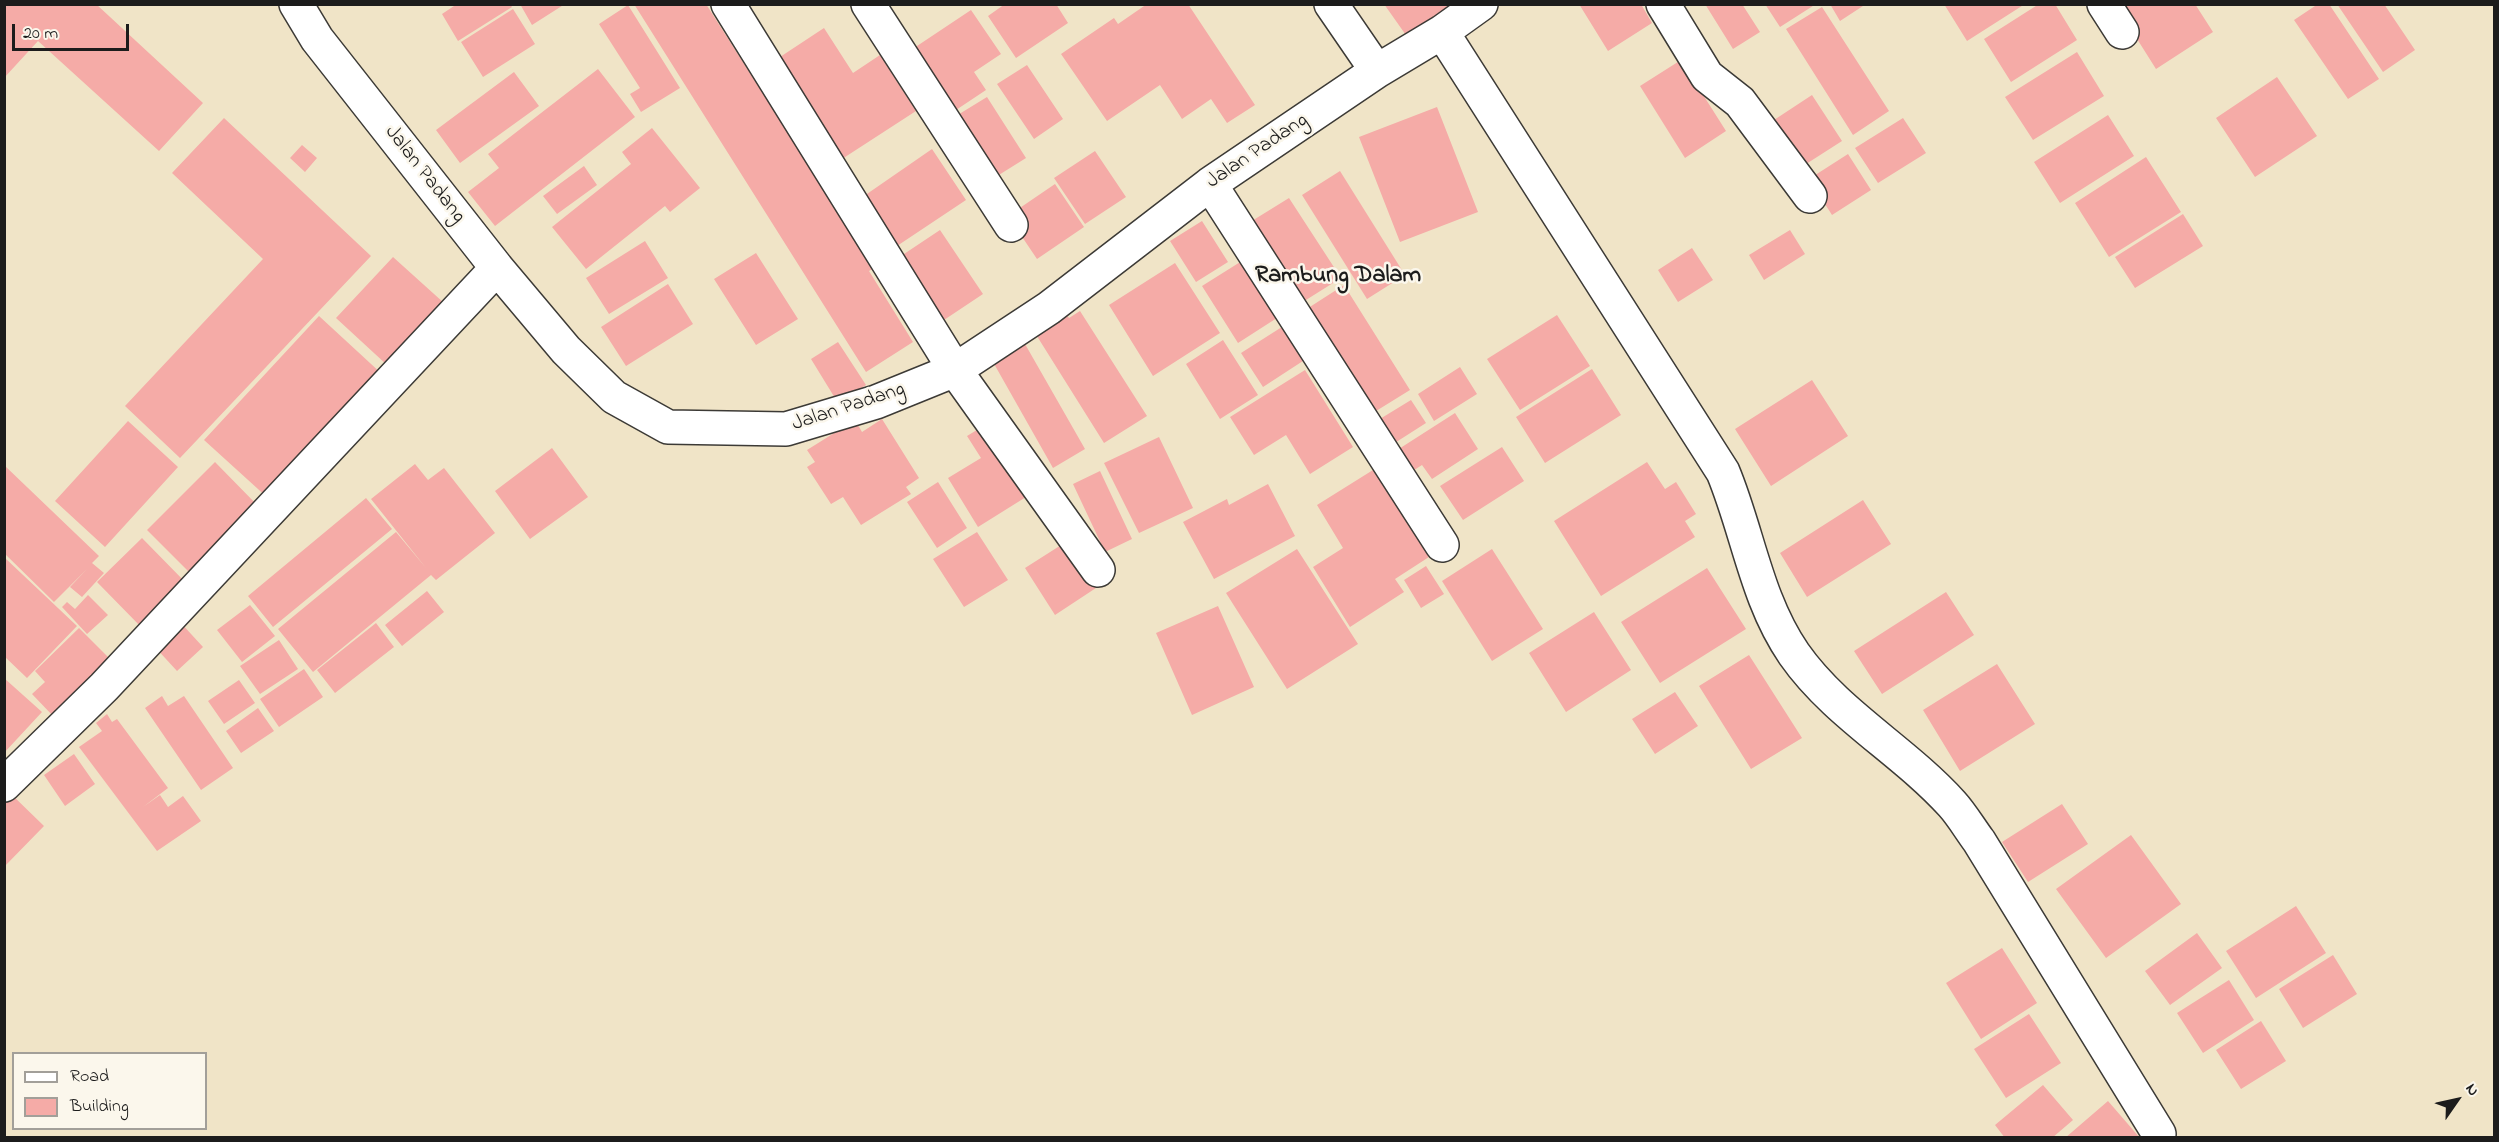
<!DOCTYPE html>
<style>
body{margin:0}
#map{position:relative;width:2499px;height:1142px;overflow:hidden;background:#f0e4c7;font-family:"Indie Flower",sans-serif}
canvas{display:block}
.frame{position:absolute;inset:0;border:6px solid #1c1c1c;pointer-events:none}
.legend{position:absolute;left:12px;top:1052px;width:195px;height:78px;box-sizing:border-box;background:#fbf7ec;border:2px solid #a29f99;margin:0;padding:8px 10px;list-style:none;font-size:18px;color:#1c1c1c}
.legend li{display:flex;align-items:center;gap:12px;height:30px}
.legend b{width:30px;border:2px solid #a29f99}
.north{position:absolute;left:2427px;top:1070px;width:60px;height:60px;-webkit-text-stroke:4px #fbf7ec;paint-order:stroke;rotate:56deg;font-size:16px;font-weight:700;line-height:24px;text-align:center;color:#1c1c1c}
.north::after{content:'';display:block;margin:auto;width:21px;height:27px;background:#1c1c1c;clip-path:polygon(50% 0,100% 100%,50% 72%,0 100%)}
.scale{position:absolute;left:12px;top:24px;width:117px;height:27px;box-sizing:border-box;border:3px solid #1c1c1c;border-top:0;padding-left:8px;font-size:18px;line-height:21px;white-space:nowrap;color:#1c1c1c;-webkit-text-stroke:4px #fbf7ec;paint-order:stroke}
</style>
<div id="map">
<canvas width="2499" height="1142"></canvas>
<div class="frame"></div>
<ul class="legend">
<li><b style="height:8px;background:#fff"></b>Road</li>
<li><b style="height:16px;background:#f5aba7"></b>Building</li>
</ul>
<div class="north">N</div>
<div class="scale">20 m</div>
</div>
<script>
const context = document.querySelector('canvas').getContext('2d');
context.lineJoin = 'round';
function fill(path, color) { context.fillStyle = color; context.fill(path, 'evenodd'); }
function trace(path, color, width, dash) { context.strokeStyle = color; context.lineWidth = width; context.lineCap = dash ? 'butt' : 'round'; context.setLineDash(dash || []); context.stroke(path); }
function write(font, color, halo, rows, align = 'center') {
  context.font = font + ' "Indie Flower",sans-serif'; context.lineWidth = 5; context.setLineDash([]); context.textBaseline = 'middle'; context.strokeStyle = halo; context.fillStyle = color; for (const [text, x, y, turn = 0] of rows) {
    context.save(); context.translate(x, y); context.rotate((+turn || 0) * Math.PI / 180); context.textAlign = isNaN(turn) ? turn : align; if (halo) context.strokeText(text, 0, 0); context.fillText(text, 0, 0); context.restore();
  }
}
fill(new Path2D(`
 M4,4H96L203,103L159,151L38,41L4,78Z
 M457,4H510L512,7L458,41L442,14Z
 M520,4H565L532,25Z
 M634,4H706L874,268L869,271L913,342L866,372Z
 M1005,4H1056L1068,23L1016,58L988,16Z
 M1147,4H1188L1255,105L1227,123L1211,99L1182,119L1160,85L1107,121L1061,54L1114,18L1118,24Z
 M1384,4H1452L1408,38Z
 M1579,4H1641L1652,23L1608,51Z
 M1705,4H1742L1760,32L1733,49Z
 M1765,4H1816L1780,27Z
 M1830,4H1866L1840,21Z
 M1944,4H2025L1967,41Z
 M2039,4H2055L2077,40L2011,82L1984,39Z
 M2115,4H2195L2213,32L2156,69Z
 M2318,4H2329L2379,79L2348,99L2294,20Z
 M2337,4H2384L2415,50L2383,72Z
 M628,5L680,88L641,112L630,94L640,88L599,24Z
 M1822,7L1889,111L1853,135L1786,29Z
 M513,9L535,44L483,77L461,42Z
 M971,10L1001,54L974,72L986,90L956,110L914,48Z
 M824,28L853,73L880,55L916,111L842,159L777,59Z
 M2077,52L2104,96L2033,140L2005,97Z
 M1681,60L1726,131L1685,158L1640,86Z
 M1027,65L1063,119L1034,139L997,84Z
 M598,69L635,117L495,226L468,192L499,168L488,154Z
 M514,72L539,106L460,163L436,130Z
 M2277,77L2317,136L2255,177L2216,118Z
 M1812,95L1842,141L1803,166L1774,120Z
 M987,97L1026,158L994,178L956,116Z
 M1437,107L1478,212L1400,242L1359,137Z
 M2108,115L2134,156L2060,203L2034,162Z
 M224,118L371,256L180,458L125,406L263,259L172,173Z
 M1903,118L1926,153L1878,183L1855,148Z
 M652,128L700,188L670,212L665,206L586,269L552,227L631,164L622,152Z
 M302,145L317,158L305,172L290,158Z
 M932,149L966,200L897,246L864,196Z
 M1095,151L1126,197L1085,224L1054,178Z
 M1848,154L1871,190L1832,215L1809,179Z
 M2146,157L2181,212L2109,257L2075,203Z
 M584,166L597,185L557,214L543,196Z
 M1340,171L1405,275L1367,299L1302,195Z
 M1055,184L1084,227L1037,259L1008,216Z
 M1289,198L1341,278L1298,305L1247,224Z
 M2183,214L2203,246L2135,288L2115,257Z
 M1202,221L1228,262L1196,282L1170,241Z
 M940,230L983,294L944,320L901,256Z
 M1790,230L1805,254L1764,280L1749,255Z
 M645,241L668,278L609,314L586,278Z
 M1692,248L1713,280L1678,302L1658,270Z
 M756,253L798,319L756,345L714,279Z
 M393,257L444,303L387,365L336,318Z
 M1245,259L1280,316L1238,343L1202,286Z
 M1175,263L1220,333L1153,376L1109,305Z
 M668,284L693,324L626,366L601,327Z
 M1344,285L1410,390L1368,416L1302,312Z
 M1080,311L1147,416L1104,443L1035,333L1066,314L1069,318Z
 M1557,315L1590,366L1520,410L1487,359Z
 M319,316L383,375L269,499L204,440Z
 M1285,325L1306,359L1263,387L1241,353Z
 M1223,340L1258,395L1220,419L1186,364Z
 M838,342L866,385L838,403L811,359Z
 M1025,344L1085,449L1053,468L993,362Z
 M1460,367L1477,394L1434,421L1418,394Z
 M1592,369L1621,415L1545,463L1516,417Z
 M1305,370L1353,447L1310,474L1286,435L1254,455L1230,417Z
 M1812,380L1848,436L1771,486L1735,429Z
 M1411,400L1426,423L1390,446L1375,422Z
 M1455,413L1478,449L1432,479L1422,465L1405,476L1391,454Z
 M882,419L919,478L906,487L911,494L861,525L843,497L831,504L807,467L815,462L807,450L855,420L862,432Z
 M128,421L178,467L105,547L55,501Z
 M990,422L1034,492L978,527L948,478L981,458L967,436Z
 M1159,437L1193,508L1139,533L1104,463Z
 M1502,447L1524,481L1463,520L1440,486Z
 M552,448L588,497L530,539L495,491Z
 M215,462L262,510L194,577L147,530Z
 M1647,462L1665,489L1676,482L1696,514L1685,521L1695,537L1601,596L1554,521Z
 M415,464L428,480L444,468L495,533L436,580L431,575L313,672L278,629L396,532L426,568L371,499Z
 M4,465L99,556L92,563L104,573L82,597L70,587L87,569L54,602L4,553Z
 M1373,470L1429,557L1395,579L1404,592L1350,627L1313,567L1343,548L1317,505Z
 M1100,471L1132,539L1105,552L1073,484Z
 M938,482L967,528L937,548L907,502Z
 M1268,484L1295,536L1214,579L1183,522L1227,499L1229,505Z
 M366,498L392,529L273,627L248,596Z
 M1863,500L1891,544L1807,597L1780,553Z
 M977,532L1008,580L964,607L933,559Z
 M142,538L189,586L144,630L97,582Z
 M1069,540L1099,586L1055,615L1025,568Z
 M1297,549L1358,644L1287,689L1226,593Z
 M1492,549L1543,629L1492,661L1442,581Z
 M4,557L77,626L27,678L4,656Z
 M1426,566L1444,594L1421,608L1404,580Z
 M1707,568L1746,629L1660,683L1621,622Z
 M427,591L444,612L402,646L385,625Z
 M1946,592L1974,635L1882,694L1854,651Z
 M88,595L108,615L87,634L62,607L67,602L75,609Z
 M250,605L275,636L242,662L217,630Z
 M1218,606L1254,687L1192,715L1156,633Z
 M1594,612L1631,670L1566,712L1529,653Z
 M180,622L203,647L177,671L154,646Z
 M376,623L394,647L335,693L317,670Z
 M79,628L111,660L54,717L32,694L45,682L35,671Z
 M279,640L298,669L260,694L240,666Z
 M1749,655L1802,738L1751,769L1699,686Z
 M1997,664L2035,724L1960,771L1923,710Z
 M304,669L323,697L279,727L260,699Z
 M4,678L42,712L4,753Z
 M239,680L255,703L224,724L208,701Z
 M1675,692L1698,726L1655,754L1632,719Z
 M162,696L168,706L184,696L233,768L201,790L145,708Z
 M258,708L274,731L241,753L226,731Z
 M107,714L112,722L117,719L168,788L143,807L160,795L168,807L183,796L201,821L157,851L79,747L102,731L96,723Z
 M74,754L95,784L65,806L44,775Z
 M9,792L44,826L4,867V796Z
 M2062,804L2088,844L2028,882L2002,842Z
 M2131,835L2181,904L2106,958L2056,889Z
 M2296,906L2326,953L2256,998L2226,951Z
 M2197,933L2222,968L2170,1005L2145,971Z
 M2002,948L2037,1003L1981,1039L1946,983Z
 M2333,955L2357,994L2303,1028L2279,989Z
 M2229,980L2254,1020L2203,1053L2177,1013Z
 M2029,1014L2061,1063L2006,1098L1974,1049Z
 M2261,1021L2286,1061L2241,1089L2216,1050Z
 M2043,1085L2073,1120L2052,1138H2005L1995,1125Z
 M2108,1101L2140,1138H2065Z`), '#f5aba7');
const minor = new Path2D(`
 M296,4L317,39L497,268L566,350L614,397L668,427L786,429L876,402L955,370L1049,308L1210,184L1377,71L1442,32L1481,4
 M728,4L955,370L1098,570
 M868,4L1011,225
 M1331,4L1377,71
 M1663,4L1707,76L1740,102L1810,196
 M2104,4L2122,32
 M1442,32L1723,472C1748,532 1756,599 1794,654C1836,714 1903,750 1952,804C1962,815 1970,829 1979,841L2159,1134
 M1210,184L1442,545
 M4,785L104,687L497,268`);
trace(minor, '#3c3a36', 36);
trace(minor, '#fff', 33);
write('21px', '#1c1c1c', '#fbf7ec', [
 ["Jalan Padang",1258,152,-34],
 ["Jalan Padang",424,175,52],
 ["Jalan Padang",849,408,-18]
]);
write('bold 24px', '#1c1c1c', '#fbf7ec', [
 ["Rambung Dalam",1338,277]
]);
</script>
